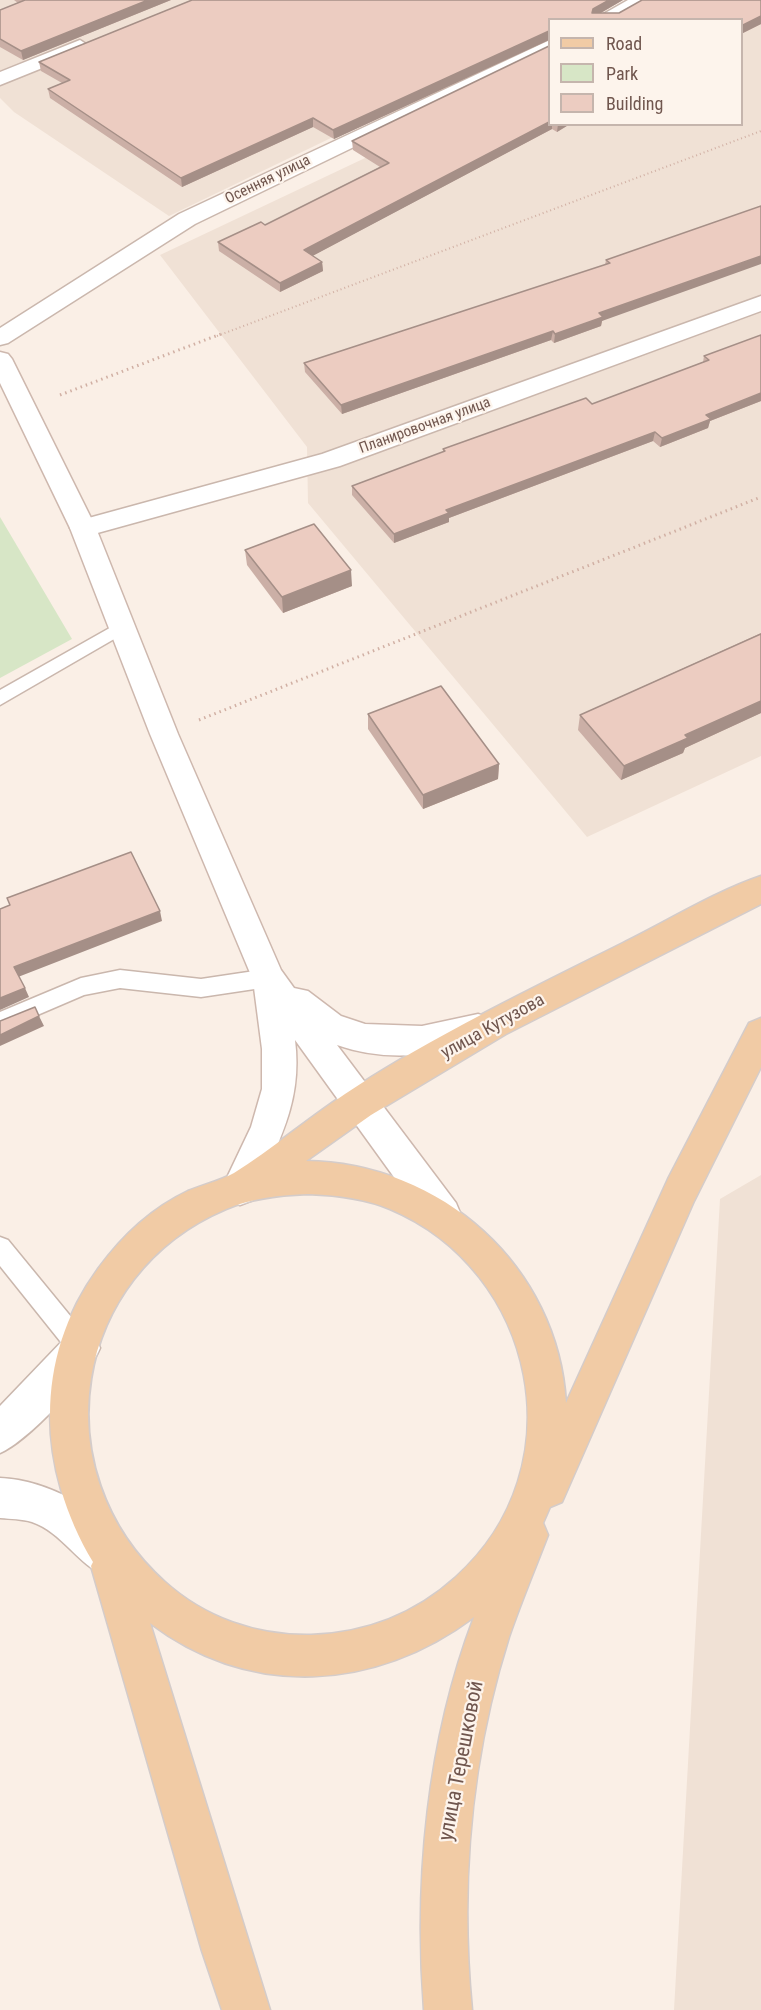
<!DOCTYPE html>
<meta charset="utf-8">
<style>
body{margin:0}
#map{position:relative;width:761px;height:2010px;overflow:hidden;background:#faefe6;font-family:"Roboto Condensed",sans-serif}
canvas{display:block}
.legend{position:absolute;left:548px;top:18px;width:195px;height:108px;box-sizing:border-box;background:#fdf4ec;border:2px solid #c5b5ad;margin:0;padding:8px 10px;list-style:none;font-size:18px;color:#70564e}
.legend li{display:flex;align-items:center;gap:12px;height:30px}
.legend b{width:30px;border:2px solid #c5b5ad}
</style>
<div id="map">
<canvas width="761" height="2010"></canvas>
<ul class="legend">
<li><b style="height:8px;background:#f1cba5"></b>Road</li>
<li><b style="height:16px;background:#d7e6c6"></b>Park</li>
<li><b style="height:16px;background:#ecccc1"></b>Building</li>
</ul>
</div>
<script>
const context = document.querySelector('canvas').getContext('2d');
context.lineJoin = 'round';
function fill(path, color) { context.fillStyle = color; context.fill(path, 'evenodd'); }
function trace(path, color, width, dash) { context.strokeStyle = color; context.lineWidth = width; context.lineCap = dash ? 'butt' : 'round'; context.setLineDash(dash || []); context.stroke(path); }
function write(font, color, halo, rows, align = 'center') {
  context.font = font + ' "Roboto Condensed",sans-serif'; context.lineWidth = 4.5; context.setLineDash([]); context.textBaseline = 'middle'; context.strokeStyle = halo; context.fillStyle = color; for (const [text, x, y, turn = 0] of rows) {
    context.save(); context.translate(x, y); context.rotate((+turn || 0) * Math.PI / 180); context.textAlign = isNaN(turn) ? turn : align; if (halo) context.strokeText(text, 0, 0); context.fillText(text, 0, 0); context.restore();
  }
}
fill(new Path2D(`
 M0,0H618L550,20L549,33L169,216L14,112L0,98Z
 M761,0V756L587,837L308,503L307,447L160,255L549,71L550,124H742V20Z
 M761,1175V2010H674L720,1199Z`), '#f0e1d5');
fill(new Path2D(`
 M0,517L72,639L0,678Z`), '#d7e6c6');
const lane = new Path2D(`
 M122,621L131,627L128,631L0,705V690Z
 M268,969L275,972L278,978L275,984L268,987L201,997L120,988L84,995L0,1031V1012L81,978L120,970L201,979Z
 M0,1237L8,1240L90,1340L93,1348L90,1356L81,1360L72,1356L0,1266Z`);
const street = new Path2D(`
 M628,0H651L617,20H593Z
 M80,40L89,46L87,50L0,85V72Z
 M550,40V52L195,224L8,343L0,345V328L179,214Z
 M761,296V311L340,466L83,537L74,534L70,528L74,522L322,454Z
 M81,1329L94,1335L100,1348C88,1377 28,1441 0,1453V1406L68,1335Z
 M0,1478C47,1480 109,1511 128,1556L122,1571L107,1577C78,1565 62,1532 32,1522C22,1519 11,1519 0,1518Z`);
const secondary = new Path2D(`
 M0,352L8,354L12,359L96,528L178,734L281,970L294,988L308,991L341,1016L365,1024L422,1026L478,1014L490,1018L495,1028L490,1038C440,1056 388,1063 337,1045L456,1203L461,1215L456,1227L443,1232L430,1227L295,1040C303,1103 277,1144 253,1200L240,1205L227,1200L222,1188L251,1127L262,1089V1049L253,980L150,734L70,528L0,383Z`);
const primary = new Path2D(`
 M761,876V904L506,1034L371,1115L306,1161C441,1163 558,1266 566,1403L668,1179L749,1023L761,1018V1067L694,1201L562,1502L550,1507L543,1523L548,1535C535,1569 521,1602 509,1637C471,1757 460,1885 472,2010H424C414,1879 427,1741 474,1617C375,1691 251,1699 150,1623L270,2010H222L202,1951L91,1566L93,1562C38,1469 32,1360 98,1269C121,1237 152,1208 188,1191C202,1185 220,1181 234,1173C271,1150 307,1119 345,1094C433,1036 529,990 623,943C668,921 714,892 761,876ZM308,1194C336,1195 364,1198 390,1209C537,1271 578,1468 456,1577C415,1614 367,1633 311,1635C257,1636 205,1618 165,1582C41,1471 72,1274 226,1209C252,1198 280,1195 308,1194Z`);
trace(lane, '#cab7ad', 3);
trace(street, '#cab7ad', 3);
trace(secondary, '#ceb8ae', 3);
trace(primary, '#d4ccca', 3);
trace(new Path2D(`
 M217,336L761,131`), '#d1b0a4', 2, [1, 3]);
trace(new Path2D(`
 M60,395L221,334
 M199,720L761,497`), '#d1b0a4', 3, [1.5, 4]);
fill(lane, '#fff');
fill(street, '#fff');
fill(secondary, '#fff');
fill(primary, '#f1cba5');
fill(new Path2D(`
 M14,0H171L23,60L0,47V10L18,3Z
 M192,0H623L601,13H619L642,0H761V24L741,34V20H549V40L334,139L313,127L182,187L50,98L48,89L62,83L41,71L39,62Z
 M549,124H570L557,132L552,129L312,256L322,262L323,271L280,292L219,251L218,242L265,225L380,167L353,150L352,141Z
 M761,206L602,321L601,326L554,343L551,340L342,414L305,372L304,363L605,265L606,260Z
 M761,335V401L710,421L708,428L660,447L653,441L449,518V522L394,543L352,495V486L443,452V449L592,404L703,362L704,356Z
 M245,550L352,586L283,613L247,565Z
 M761,633V713L685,748L683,753L621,780L578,730L580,715Z
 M368,714L499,764L498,779L423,809L368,729Z`), '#cbafa6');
fill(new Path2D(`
 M148,0H171L23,60L21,51Z
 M609,0H623L592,18L593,9Z
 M761,16V24L741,34V26Z
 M549,31V40L334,139L333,130Z
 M313,118V127L182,187L181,178Z
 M549,122V124H552V129L305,260L304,250Z
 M558,124H570L557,132Z
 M761,256V264L602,321L601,326L554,343L555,334L599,313Z
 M322,262L323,271L280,292V283Z
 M553,331L551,340L342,414L341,405Z
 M761,393V401L710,421L708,428L660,447L662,438L706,415Z
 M655,432L653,441L449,518V522L394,543V534L446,510Z
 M351,570L352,586L283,613L282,597Z
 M761,701V713L685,748L683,753L621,780L624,766L685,735Z
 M499,764L498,779L423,809V795Z
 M160,911L162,921L18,977L14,967Z
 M25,988L29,997L0,1010V998Z
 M39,1016L44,1026L0,1046V1035Z`), '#a58f87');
const building = new Path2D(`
 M25,0H148L21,51L0,39V10Z
 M192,0H609L593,9L592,13H619L642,0H761V16L741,26V20H549V31L333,130L313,118L181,178L48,89L70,80L39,62Z
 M549,46V122L304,250L322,262L280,283L218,242L261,222L265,225L389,163L352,141Z
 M761,206V256L599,313L603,317L555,334L553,331L341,405L304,363L610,263L606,260Z
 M761,335V393L706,415L711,419L662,438L655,432L446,510L449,513L394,534L352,486L445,451L443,449L586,398L592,404L709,360L704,356Z
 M314,524L351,570L282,597L245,550Z
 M761,634V701L685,735L688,738L624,766L580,715Z
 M441,686L499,764L423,795L368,714Z
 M131,852L160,911L14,967L25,988L0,998V909L10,905L7,898Z
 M35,1007L39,1016L0,1035V1021Z`);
fill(building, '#ecccc1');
trace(building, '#a58f87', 1.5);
write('15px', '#70564e', '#fdf4ec', [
 ["Осенняя улица",268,180,-26],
 ["Планировочная улица",425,426,-20]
]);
write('18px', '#70564e', '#fdf4ec', [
 ["улица Кутузова",493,1027,-29]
]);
write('21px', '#70564e', '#fdf4ec', [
 ["улица Терешковой",462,1761,-79]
]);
</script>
